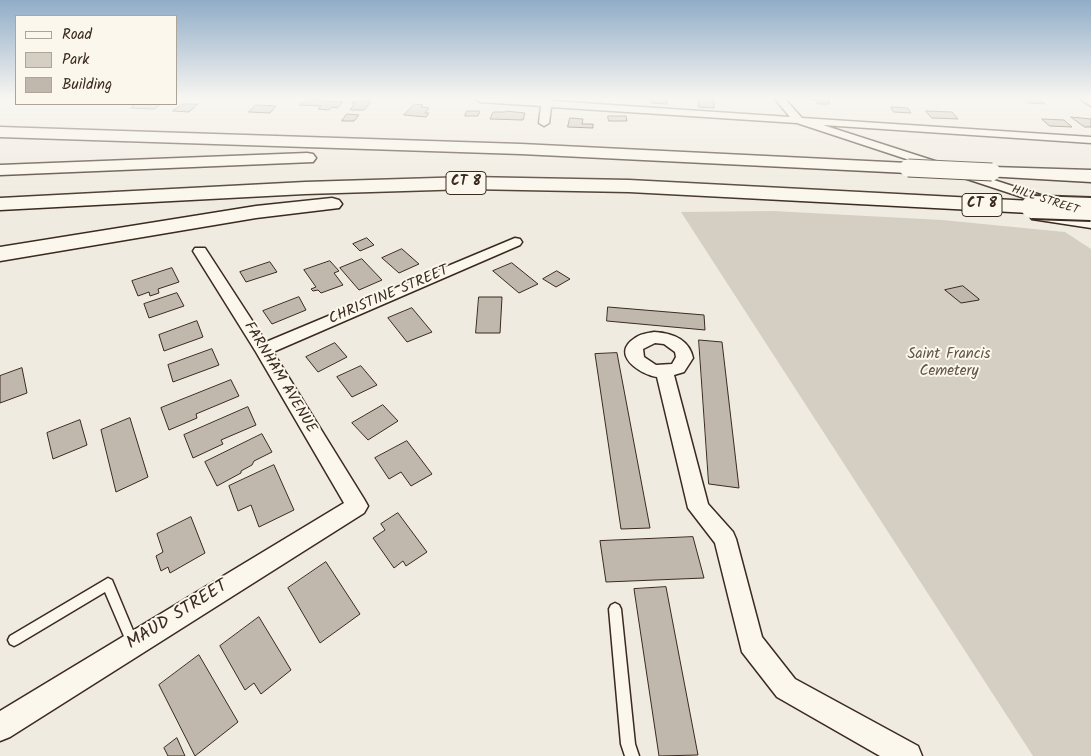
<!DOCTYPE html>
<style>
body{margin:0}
#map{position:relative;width:1091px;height:756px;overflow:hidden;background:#f0ebe0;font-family:Kalam,sans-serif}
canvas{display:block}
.legend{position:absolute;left:15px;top:15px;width:162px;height:90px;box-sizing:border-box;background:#fbf7ec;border:1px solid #aea59a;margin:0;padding:6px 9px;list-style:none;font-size:15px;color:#3b2a1e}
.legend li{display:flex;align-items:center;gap:10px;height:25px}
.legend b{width:25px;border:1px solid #aea59a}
</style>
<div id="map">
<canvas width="1091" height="756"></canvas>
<ul class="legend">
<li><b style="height:6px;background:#fbf7ec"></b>Road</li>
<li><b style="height:14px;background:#d5cec3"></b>Park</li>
<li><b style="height:14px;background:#c0b8ad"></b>Building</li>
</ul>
</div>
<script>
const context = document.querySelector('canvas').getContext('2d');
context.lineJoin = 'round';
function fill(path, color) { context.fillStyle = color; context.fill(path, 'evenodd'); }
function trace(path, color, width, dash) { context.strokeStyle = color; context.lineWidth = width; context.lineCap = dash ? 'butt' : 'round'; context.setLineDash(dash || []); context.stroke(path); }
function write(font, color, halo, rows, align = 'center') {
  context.font = font + ' Kalam,sans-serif'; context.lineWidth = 4; context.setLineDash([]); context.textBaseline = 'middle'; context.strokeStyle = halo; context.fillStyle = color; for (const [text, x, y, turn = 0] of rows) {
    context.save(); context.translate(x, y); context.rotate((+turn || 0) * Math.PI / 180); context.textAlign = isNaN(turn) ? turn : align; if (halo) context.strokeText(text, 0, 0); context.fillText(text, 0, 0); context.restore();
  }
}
fill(new Path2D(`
 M773,211L942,220L1065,232L1091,249V756H1033L681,212Z`), '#d5cec3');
const building = new Path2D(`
 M307,99L324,100L322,101L343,102L337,108L332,107L329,110L318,109L321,106L300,105Z
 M649,99H667V104L652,103Z
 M699,99L714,100V108L699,107Z
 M827,99L830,104H818L816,100L811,99Z
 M1024,99H1039L1045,104L1029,103Z
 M353,101H371L364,110H350L355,103H352Z
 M136,104H161L154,109L131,108Z
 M182,104H198L189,112L173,111Z
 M415,104L423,105L421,107L429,108L425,113H429L426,117L404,115Z
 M256,105L276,106L270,113L249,112Z
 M891,107L908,108L911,113L894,112Z
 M467,111H480L478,116H465Z
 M506,111L525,113L523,120L490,119L493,112H505Z
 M926,111L952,112L958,119L932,118Z
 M347,114L359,115L354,121H342Z
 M608,116H626L627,121H609Z
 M1071,117L1091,119V127H1085Z
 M570,118L583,119L582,124H593V128L568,127Z
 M1042,119L1064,120L1072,127L1050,126Z
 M367,238L374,245L360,251L353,244Z
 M402,249L419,264L399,273L382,258Z
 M362,259L382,280L359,290L340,268Z
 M330,261L339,271L334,273L343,285L321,293L318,290L313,291L311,289L316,287L304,270Z
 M270,262L277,272L246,282L240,272Z
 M512,263L538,284L519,293L493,271Z
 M172,268L179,282L158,289L159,293L150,296L149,292L138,296L132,281Z
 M557,271L570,279L556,287L543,279Z
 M963,286L979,299V300L961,303L945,290Z
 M177,293L184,306L149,318L144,304Z
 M299,297L306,310L272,324L263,311Z
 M479,297H502L500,333H476Z
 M608,307L704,315L705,330L607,321Z
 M412,308L432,332L407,342L388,318Z
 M197,321L203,337L164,351L159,335Z
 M699,340L722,342L739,488L709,484Z
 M335,343L347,357L318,372L306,357Z
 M212,349L219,365L173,382L168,365Z
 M617,353L650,528L621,529L595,354Z
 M361,366L377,385L352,397L337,377Z
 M22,368L27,393L0,403V376Z
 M231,380L239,396L196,414L197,418L169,430L161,408Z
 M383,405L398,421L368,440L352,423Z
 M248,407L256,425L221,440L223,444L193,458L184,435Z
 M130,418L148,477L116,492L101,430Z
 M80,420L87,445L53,459L47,433Z
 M262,434L272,452L254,461L252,465L241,471V473L217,486L205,462Z
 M407,441L432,474L411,486L401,472L389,479L375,458Z
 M274,465L294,510L259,527L251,505L238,511L229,486Z
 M398,513L427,552L406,566L403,561L394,568L373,538L385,530L381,524Z
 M191,517L205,553L170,573L168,567L161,571L156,556L163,552L157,534Z
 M693,537L704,578L606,582L600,541Z
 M326,562L360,614L320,643L288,588Z
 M666,587L698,755L659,756L634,589Z
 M259,617L291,670L261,694L254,683L245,690L220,646Z
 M199,655L238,722L195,756L159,685Z
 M177,738L185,756H168L164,748Z`);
fill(building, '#c0b8ad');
trace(building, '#3b2a1e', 1);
const service = new Path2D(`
 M108,578L112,580L137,640L139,644L137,648L133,650L129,648L105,592L18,644L14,646L10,644L8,640L10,636Z
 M615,603L619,605L621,609L635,744L639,756H625L621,744L609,609L611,605Z`);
const minor = new Path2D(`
 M475,99H552V101L790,117L775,99H785L802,118L1091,137V143L823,125L1056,200L1058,203L1052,207L797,123L551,107L549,123L544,126L539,123L541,106L480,102Z
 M1080,99H1091V106Z
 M515,238L520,239L522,242L520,245L273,352L364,499L368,506L364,513L10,737L0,741V711L344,503L256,352L193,251L195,248H205L266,342Z
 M654,332C672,333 689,339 693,358L684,372L674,375L708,504L733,532L736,539L762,637L795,679L918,746L922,756H880L777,697L742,652L715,543L688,508L657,377C639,374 610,354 635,338C640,334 648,333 654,332ZM655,343L664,344L675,352L676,357L672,364L656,365L644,357L643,349Z`);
const motorway = new Path2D(`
 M0,127L521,144L908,163L914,164L917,168L914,172L908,173L521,154L0,137Z
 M307,153L313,154L316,158L313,162L0,175V165Z
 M992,167L1091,170V182L986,176L983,172L986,168Z
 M469,177L629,180L1032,201L1039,203L1042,207L1040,209L1091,216V228L1032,219L1029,215L1030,213L629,192L469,189L305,194L0,210V198L305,182Z
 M332,198L339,200L342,204L339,208L256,218L0,261V247L256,206Z`);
trace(service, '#3b2a1e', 3);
trace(minor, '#3b2a1e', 3);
trace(motorway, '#3b2a1e', 3);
fill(service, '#fbf7ec');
fill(minor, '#fbf7ec');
fill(motorway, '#fbf7ec');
const motorwayBridgeFar1 = new Path2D(`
 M908,168L992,172`);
const motorwayBridge = new Path2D(`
 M1032,207L1091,209`);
trace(motorwayBridgeFar1, '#3b2a1e', 19, []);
trace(motorwayBridge, '#3b2a1e', 26, []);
trace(motorwayBridgeFar1, '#fbf7ec', 17);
trace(motorwayBridge, '#fbf7ec', 22);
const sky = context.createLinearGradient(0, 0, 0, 205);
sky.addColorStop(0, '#90adc8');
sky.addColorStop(0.48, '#f8f6f1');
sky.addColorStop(1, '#f8f6f100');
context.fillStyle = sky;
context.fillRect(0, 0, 1091, 205);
write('12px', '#3b2a1e', '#fbf7ec', [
 ["HILL STREET",1045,201,18]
]);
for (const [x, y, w] of [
 [466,183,40],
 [982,205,40]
]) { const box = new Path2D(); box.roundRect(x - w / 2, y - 11.5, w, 23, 4); context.fillStyle = '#fbf7ec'; context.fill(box); trace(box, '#3b2a1e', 1); }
write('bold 14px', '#3b2a1e', null, [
 ["CT 8",466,183],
 ["CT 8",982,205]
]);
write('15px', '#3b2a1e', '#fbf7ec', [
 ["CHRISTINE STREET",389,296,-23],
 ["FARNHAM AVENUE",279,378,59]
]);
write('15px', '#625347', '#fbf7ec', [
 ["Saint Francis",949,355],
 ["Cemetery",949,372]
]);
write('18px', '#3b2a1e', '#fbf7ec', [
 ["MAUD STREET",178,616,-32]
]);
</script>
